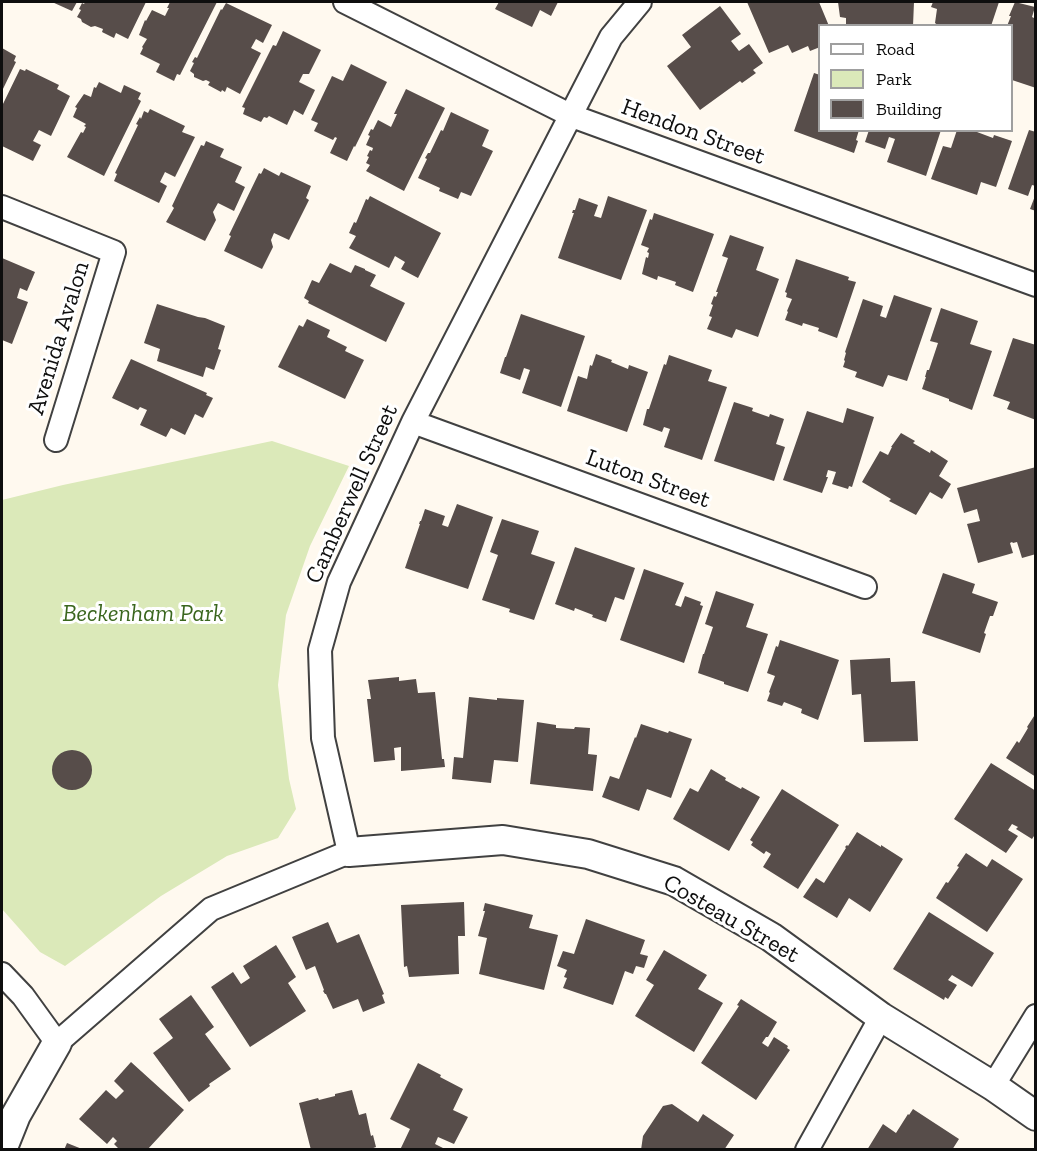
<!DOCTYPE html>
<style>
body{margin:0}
#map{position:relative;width:1037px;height:1151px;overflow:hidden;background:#fff9ef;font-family:"Zilla Slab",serif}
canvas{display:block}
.frame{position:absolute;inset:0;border:3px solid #0e0e0e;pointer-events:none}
.legend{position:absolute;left:818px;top:24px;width:195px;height:108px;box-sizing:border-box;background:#fff;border:2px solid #9f9f9f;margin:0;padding:8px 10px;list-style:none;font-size:18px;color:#0e0e0e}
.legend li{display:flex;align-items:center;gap:12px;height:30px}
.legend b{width:30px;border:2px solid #9f9f9f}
</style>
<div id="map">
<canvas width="1037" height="1151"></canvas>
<div class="frame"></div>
<ul class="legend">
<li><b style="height:8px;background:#fff"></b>Road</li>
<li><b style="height:16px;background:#dbe9b9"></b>Park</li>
<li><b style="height:16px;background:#574d4a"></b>Building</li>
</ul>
</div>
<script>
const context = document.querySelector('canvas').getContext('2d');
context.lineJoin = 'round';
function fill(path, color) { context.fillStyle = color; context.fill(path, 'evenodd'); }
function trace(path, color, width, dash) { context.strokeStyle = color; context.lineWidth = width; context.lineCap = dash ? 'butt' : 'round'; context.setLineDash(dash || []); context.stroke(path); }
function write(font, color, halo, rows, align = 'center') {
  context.font = font + ' "Zilla Slab",serif'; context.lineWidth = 6; context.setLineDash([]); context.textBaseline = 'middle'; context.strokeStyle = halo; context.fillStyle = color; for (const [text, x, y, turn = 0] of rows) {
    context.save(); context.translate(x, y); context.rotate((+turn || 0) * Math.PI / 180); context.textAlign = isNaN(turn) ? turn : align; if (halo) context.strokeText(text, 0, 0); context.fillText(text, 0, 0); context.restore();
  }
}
fill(new Path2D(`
 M272,441L349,466L310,546L286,615L278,685L289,779L296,809L278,838L227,856L161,896L65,966L40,952L2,909V500L63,485Z`), '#dbe9b9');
fill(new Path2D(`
 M52,2H77L72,11Z
 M85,2H146L128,39L116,33L114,38L102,32L103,29L95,26L91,27L82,22L81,19L77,17L81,10L79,9L82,3L84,4Z
 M170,2H217L180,75L177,74L174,81L156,72L160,64L140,54L143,48L142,47L147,39L139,35L145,20L146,21L152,10L165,16L169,8H167Z
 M499,2H558L551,16L540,10L532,27L495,9Z
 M747,2H819L829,26H820V47L810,51L808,46L792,53L788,45L769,53Z
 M838,2H914L913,26H846V18L840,17Z
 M933,2H999L991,26H939L935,23L937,9L931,7Z
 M1015,2L1035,7L1032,17L1036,19V88L1012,80V26H1007L1011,16H1009Z
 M226,3L272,25L263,43L256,39L251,48L261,53L240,94L227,87L225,92L222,90L221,92L208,85L210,82L206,80L203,81L194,77V74L190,71L194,63L192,62L195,57L197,58L221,9L222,10Z
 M720,6L741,34L731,41L739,51L749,44L763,63L753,70L756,73L742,83L740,81L700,110L667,66L691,47L682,35Z
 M283,31L321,50L309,74H303L299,82L315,90L303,115L294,110L287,125L269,116L267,118L264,117L261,122L243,114L245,108L242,107L273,45L276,46Z
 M2,48L16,56L14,61L16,62L2,91Z
 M351,64L387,82L355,147L354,146L347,161L330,153L337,138L335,137L333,140L314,131L318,123L311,120L332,76L343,81Z
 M20,69L25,71L26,69L59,85L57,89L70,96L51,136L39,130L33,141L41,145L33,161L2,146V106Z
 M814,73L820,75V130H859L856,140L858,141L854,153L794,131Z
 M99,82L121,93L124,85L141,93L138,99L141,101L104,176L67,157L81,132L83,133L86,127L84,126L86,124L73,117L77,108L75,107L84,94L91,97L94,87L96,88Z
 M406,89L445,108L404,191L366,171L370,165L366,163L369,157L367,156L370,150L372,151L373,148L366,145L370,136L368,135L371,129L373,130L378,120L391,127L397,114H394Z
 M150,109L185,126L182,132L195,137L175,177L165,172L160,182L167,186L159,203L114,181L117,174L115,173L138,125L136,124L140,117L141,119L144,111L148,113Z
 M451,112L489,130L482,146L493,151L471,196L461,192L458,199L439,191L440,188L418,178L427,159L425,158L428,153H430L441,130L443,131Z
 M869,130H941L926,176L887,162L895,139L889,137L885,149L865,142Z
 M957,130H977V132L993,138L994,135L1012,141L996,187L981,182L977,195L931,179L943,146L951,148Z
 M1029,130L1036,132V186L1032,185L1028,196L1008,189Z
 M206,141L224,149L220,157L242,167L235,182L245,187L234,211L218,203L213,212L216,220L205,241L166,222L174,208L172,206L201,145L204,146Z
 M264,168L279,176L281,172L311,186L306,198L309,200L289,240L274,233L271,240L273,247L262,269L224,251L231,236L229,235L259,173L261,174Z
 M370,196L441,233L418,278L401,269L405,262L395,256L389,268L349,248L356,236L349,233L354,222L356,223L366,199L368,200Z
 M608,196L647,210L621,280L558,258L574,213H572L573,210H575L579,198L598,205L594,216L601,218Z
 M1035,196H1036V211L1030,209Z
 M654,213L714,234L693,292L675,285L676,282L658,276L657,280L642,274L646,257L648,258L649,253L647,252L649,248L641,245L650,219L652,220Z
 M730,235L764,247L756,270L779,279L758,337L736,329L732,338L707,329L712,317L709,316L713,305L711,304L714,296L716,297L718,292H716L728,258L722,256Z
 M2,258L35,272L27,291L20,288L17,298L28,302L12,344L2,340Z
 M796,259L849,277L848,280L856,282L837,338L818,331L819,328L803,323L802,326L785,320L788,312L787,311L792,299L786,297L787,293L785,292Z
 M330,263L351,273L355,265L365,269V270L376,275L370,286L405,303L386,342L308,303L309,301L304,298L312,280L319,283Z
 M894,295L932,308L907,381L888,375L883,387L855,377L857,372L843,367L845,361L844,360L846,353L845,352L863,299L883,306L880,316L886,318Z
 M157,304L198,317L205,318L225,326L218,349L221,350L214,370L206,367L203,377L157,361L160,349L144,343Z
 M941,308L978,321L970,344L992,351L972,410L949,401V399L922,389L926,377H925L927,370H929L938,343L930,341Z
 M521,314L585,336L561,407L522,393L530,370L524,368L520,380L500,373L505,357H506Z
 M307,319L330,330L327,337L347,347L345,351L364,360L345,399L278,367L299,325L303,327Z
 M1013,338L1036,345V420L1007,409L1010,402L993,396Z
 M596,354L612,360L611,362L628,369L629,365L648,372L627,432L567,411L578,376L587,379L590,365L592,366Z
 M669,355L712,370L708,381L727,387L702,460L664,447L670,429L664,427L662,432L643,425L647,409H649L664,364L666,365Z
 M131,359L207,393L206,395L213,398L203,418L195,414L185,435L171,428L166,437L140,425L147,410L140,407L138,410L112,398Z
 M734,402L753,408L752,411L769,417L770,414L784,419L776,444L785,447L774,481L714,461Z
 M847,408L874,417L852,487L849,486L848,489L832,484L836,472L828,470L826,477H828L822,493L783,480L807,411L843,423Z
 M901,433L915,441L913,443L930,453L931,450L948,461L939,476L951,484L942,499L930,492L916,515L889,501L891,499L862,482L880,451L888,455L892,447H891Z
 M1036,467V554L1022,558L1017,542L1013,543L1012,542L1010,543L1013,553L978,563L967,524L980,521L977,509L964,513L957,488Z
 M457,504L493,517L468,589L405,568L420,524H419L420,521H421L425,509L445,516L442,525L448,527Z
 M502,519L539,531L531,554L555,562L534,620L509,612L510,609L482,600L498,555L490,552Z
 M575,547L635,568L624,600L615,597L606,622L592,617L593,615L575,608L574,611L555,604Z
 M644,569L684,583L675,605L681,607L685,596L701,602L700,605L703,606L684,663L620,640Z
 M943,573L975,584L972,593L998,602L993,616H990L984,633L986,634L980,653L922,633Z
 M716,591L754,604L746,627L768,634L748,692L724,684V682L698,673L703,654H704L713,627L705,624Z
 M780,640L839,660L818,720L801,713L802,709L784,702L782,706L767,701L770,693L769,692L775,676L767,673L776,646L778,647Z
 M890,658L891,682L915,681L918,741L864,742L861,694L852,695L850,660Z
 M399,677V681L416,679L418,693L435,692L442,759H444L445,767L401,771V747L394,748L395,760L374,762L367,699H371L368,680Z
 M469,697L497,700V698L524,700L518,762L494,760L491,783L452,779L454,757L463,758Z
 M1036,713V777L1006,758L1017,741L1019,743L1028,728L1027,727Z
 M537,722L556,725V728L574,729L575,727L590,728L588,754L597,755L593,791L530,784Z
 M641,724L668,733L669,731L692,739L671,798L647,789L639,811L602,797L610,776L619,779L635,737L636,738Z
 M52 770a20 20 0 1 1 40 0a20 20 0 1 1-40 0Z
 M991,763L1036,791V833L1032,839L1016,829L1018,827L1012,824L1008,830L1018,836L1006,853L954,819Z
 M711,769L726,778L725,780L741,789L742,787L760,797L729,851L673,819L690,788L698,792Z
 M782,789L839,825L798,889L763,867L771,854L766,851L764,854L751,845L753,842L750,840Z
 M857,832L881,847V845L903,859L870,912L849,898L837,918L803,897L816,878L824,883L846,848L845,847L847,845L848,846Z
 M966,853L987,867L992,859L1023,879L987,932L936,898L946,882L948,883L959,867L957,866Z
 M464,902L465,936H458L459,974L409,977L407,966L404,967L401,905Z
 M485,903L533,915L529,928L558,935L544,990L479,974L487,938L478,936L485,911H483Z
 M929,912L994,953L972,987L952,975L948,980L957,985L948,999L945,997L944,1000L893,969Z
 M586,919L645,940L640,954L648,956L644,968L636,966L633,974L625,971L613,1005L563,988L567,978L564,977L567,970L557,966L563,951L574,954Z
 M328,922L337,943L359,934L384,994L382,995L385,1003L363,1012L358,999L333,1009L326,994H325L323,991L324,990L315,966L306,970L292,937Z
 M276,945L296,977L288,983L306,1011L250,1047L211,987L233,972L241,984L250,978L243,966Z
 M664,950L707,975L698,989L723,1003L694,1052L635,1016L654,985L646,980Z
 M191,995L214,1027L205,1034L231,1069L209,1084L210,1086L189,1102L153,1053L173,1038L159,1019Z
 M741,999L777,1022L768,1037H766L762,1043L768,1047L774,1037L788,1046L787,1048L790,1050L756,1100L701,1063L739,1006L737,1005Z
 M131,1062L184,1110L147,1150H120L114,1144L117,1141L113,1137L107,1144L79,1119L106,1090L116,1099L124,1091L114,1081Z
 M418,1063L441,1075L440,1077L463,1089L453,1110L468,1117L454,1144L438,1137L435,1144L447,1150H400L410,1129L390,1119Z
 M352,1090L359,1115L366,1113L371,1136L373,1135L376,1147L368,1150H311L299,1103L318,1098L319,1100L335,1096V1094Z
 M672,1104L698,1122L703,1114L734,1135L724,1150H641L643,1136L663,1106Z
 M913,1109L959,1139L952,1150H867L883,1124L896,1133L908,1114L909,1115Z
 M67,1143L82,1149V1150H64Z`), '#574d4a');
const minor = new Path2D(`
 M345,2L572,116L1036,285
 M2,207L114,252L56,440
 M413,422L865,587
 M2,974L23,996L57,1043L211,909L349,852L323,738L320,650L339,582L413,422L611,37L640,2
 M993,1086L1036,1016
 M807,1150L881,1017`);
const tertiary = new Path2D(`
 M349,852L503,840L588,854L674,881L771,937L881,1017L993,1086L1036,1116
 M2,1150L16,1115L57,1043`);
trace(minor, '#414141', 26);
trace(tertiary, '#414141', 32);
trace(minor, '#fff', 22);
trace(tertiary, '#fff', 28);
write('24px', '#0e0e0e', '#fff', [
 ["Hendon Street",693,132,20],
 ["Avenida Avalon",59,338,-73],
 ["Luton Street",648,479,20],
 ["Camberwell Street",352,494,-66],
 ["Costeau Street",731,919,30]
]);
write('italic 24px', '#3a661e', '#fff', [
 ["Beckenham Park",143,614]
]);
</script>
